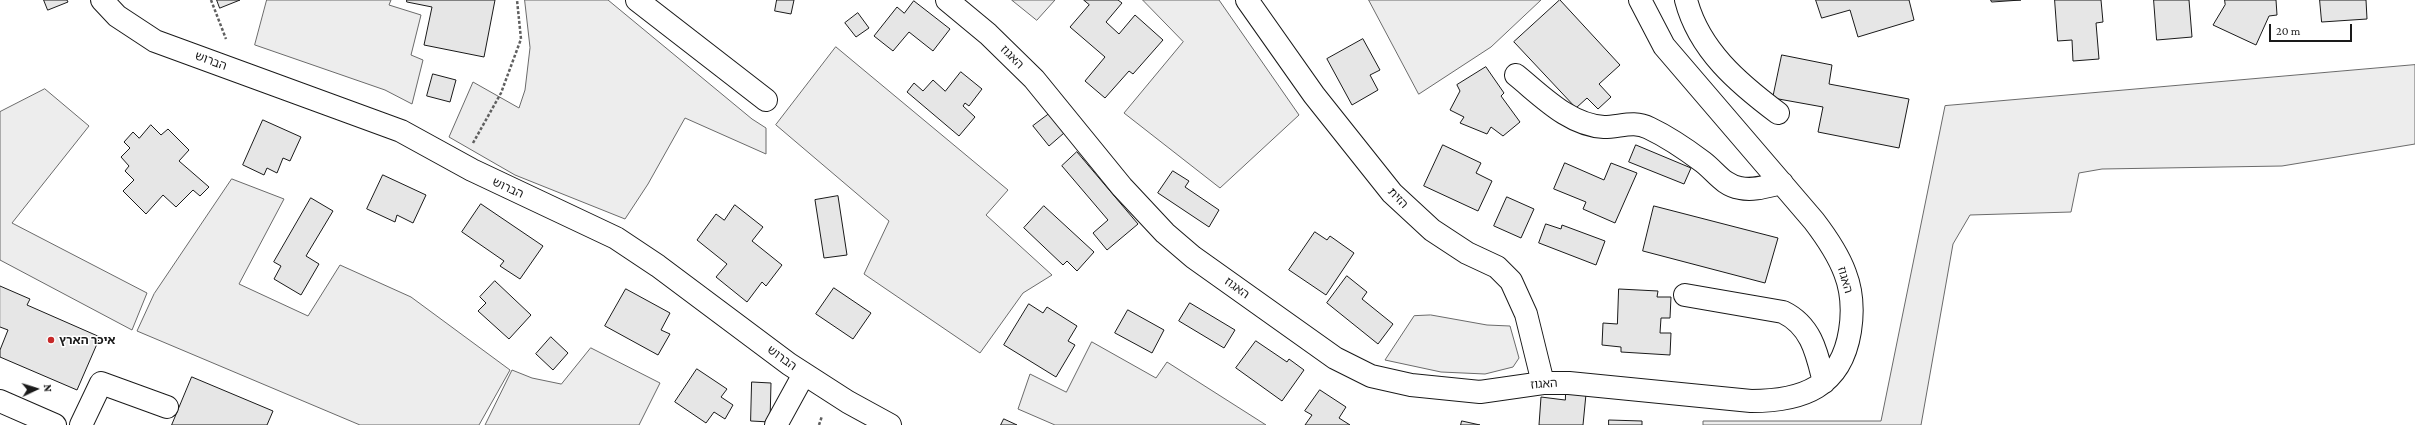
<!DOCTYPE html>
<meta charset="utf-8">
<style>
body{margin:0}
#map{position:relative;width:2415px;height:425px;overflow:hidden;background:#fff;font-family:"Crimson Pro",serif}
canvas{display:block}
.north{position:absolute;left:16px;top:369px;width:40px;height:40px;-webkit-text-stroke:3px #fff;paint-order:stroke;rotate:86deg;font-size:11px;font-weight:700;line-height:16px;text-align:center;color:#1a1a1a}
.north::after{content:'';display:block;margin:auto;width:14px;height:18px;background:#1a1a1a;clip-path:polygon(50% 0,100% 100%,50% 72%,0 100%)}
.scale{position:absolute;left:2269px;top:24px;width:83px;height:18px;box-sizing:border-box;border:2px solid #1a1a1a;border-top:0;padding-left:5px;font-size:12px;line-height:14px;white-space:nowrap;color:#1a1a1a;-webkit-text-stroke:3px #fff;paint-order:stroke}
</style>
<div id="map">
<canvas width="2415" height="425"></canvas>
<div class="north">N</div>
<div class="scale">20 m</div>
</div>
<script>
const context = document.querySelector('canvas').getContext('2d');
context.lineJoin = 'round';
function fill(path, color) { context.fillStyle = color; context.fill(path, 'evenodd'); }
function trace(path, color, width, dash) { context.strokeStyle = color; context.lineWidth = width; context.lineCap = dash ? 'butt' : 'round'; context.setLineDash(dash || []); context.stroke(path); }
function write(font, color, halo, rows, align = 'center') {
  context.font = font + ' "Crimson Pro","Noto Sans Hebrew",serif'; context.lineWidth = 3; context.setLineDash([]); context.textBaseline = 'middle'; context.strokeStyle = halo; context.fillStyle = color; for (const [text, x, y, turn = 0] of rows) {
    context.save(); context.translate(x, y); context.rotate((+turn || 0) * Math.PI / 180); context.textAlign = isNaN(turn) ? turn : align; if (halo) context.strokeText(text, 0, 0); context.fillText(text, 0, 0); context.restore();
  }
}
const built = new Path2D(`
 M267,0H391L389,5L421,15L411,55L423,60L412,104L385,90L255,45Z
 M525,0H608L752,119L766,128V154L685,118L648,184L625,219L515,175L449,137L473,82L519,108L525,90L530,48Z
 M1012,0H1055L1037,20Z
 M1143,0H1219L1299,115L1220,188L1124,113L1183,42Z
 M1369,0H1541L1491,47L1419,94Z
 M836,47L1008,190L986,215L1052,275L1023,293L980,353L864,274L889,221L776,125Z
 M2415,65V144L2282,166L2102,169L2079,173L2071,212L1970,215L1953,244L1921,425H1703V421H1881L1945,106Z
 M45,89L89,126L12,223L147,293L132,330L0,260V112Z
 M232,179L284,199L239,284L308,316L340,265L411,297L510,370L479,425H360L137,331L154,294Z
 M1431,315L1487,325L1510,326L1519,358L1513,367L1485,374L1441,372L1385,360L1414,316Z
 M1092,342L1156,378L1167,362L1266,425H1055L1018,409L1030,374L1066,392Z
 M591,348L660,383L639,425H485L512,370L532,378L561,384Z`);
fill(built, '#ededed');
trace(built, '#6a6a6a', 1);
const building = new Path2D(`
 M44,0H67L68,2L48,10Z
 M217,0H240L220,8Z
 M407,0H495L484,57L424,45L432,7L407,2Z
 M777,0H794L791,14L775,11Z
 M1084,0H1118L1122,3L1106,22L1119,34L1135,15L1163,40L1133,74L1129,71L1105,98L1085,81L1105,57L1070,27L1089,5Z
 M1560,0L1620,65L1599,84L1611,97L1598,109L1587,98L1576,108L1514,42Z
 M1816,0H1909L1914,20L1858,37L1850,10L1822,18Z
 M1991,0H2021L1992,2Z
 M2055,0H2101L2103,22L2096,23L2099,59L2073,61L2072,40L2058,41Z
 M2154,0H2189L2192,37L2157,40Z
 M2225,0H2276L2277,15L2269,16L2256,45L2213,25L2225,5Z
 M2320,0H2366L2367,19L2322,22Z
 M914,1L950,29L933,51L909,32L893,51L874,36L897,7L904,13Z
 M858,13L869,28L856,37L845,23Z
 M1363,39L1380,70L1370,75L1378,90L1352,105L1327,59Z
 M1782,55L1832,65L1829,84L1909,99L1899,148L1818,132L1823,107L1773,98Z
 M1486,67L1504,93L1501,96L1520,122L1503,136L1491,127L1487,134L1460,123L1464,117L1450,110L1460,91L1457,85Z
 M961,72L982,89L969,106L965,103L963,106L975,117L959,136L907,92L914,83L923,91L933,80L945,91Z
 M433,74L456,80L450,102L427,96Z
 M1049,114L1064,133L1049,146L1033,126Z
 M263,120L301,137L290,161L283,158L277,173L267,168L264,175L243,165Z
 M151,125L161,135L168,129L189,150L179,161L209,187L200,196L193,190L176,207L163,195L146,214L123,191L134,180L125,171L129,166L121,157L130,148L124,142L133,132L139,138Z
 M1443,145L1481,163L1476,173L1492,181L1478,211L1424,186Z
 M1636,145L1691,168L1684,184L1629,162Z
 M1077,152L1138,224L1107,250L1093,233L1108,220L1062,166Z
 M1565,163L1604,180L1611,163L1637,173L1615,223L1583,209L1586,202L1554,189Z
 M1173,171L1189,181L1185,187L1219,210L1209,227L1158,193Z
 M383,175L426,195L413,223L397,215L395,222L367,209Z
 M838,196L847,255L824,258L815,200Z
 M1507,197L1534,209L1521,238L1494,226Z
 M311,198L333,211L306,256L319,264L301,295L274,279L281,266L274,262Z
 M481,204L543,246L520,279L500,266L504,261L462,232Z
 M735,205L763,227L752,241L782,265L766,286L762,282L747,302L716,277L727,264L697,240L716,214L724,220Z
 M1044,206L1094,252L1077,271L1067,261L1063,265L1024,228Z
 M1654,206L1778,238L1765,283L1643,251Z
 M1546,224L1561,229L1562,225L1605,241L1596,265L1539,243Z
 M1315,232L1327,240L1330,236L1354,253L1326,295L1289,270Z
 M1347,276L1367,292L1362,299L1393,324L1378,344L1327,303Z
 M495,281L531,315L509,339L478,311L486,303L480,297Z
 M0,286L30,299L27,305L100,337L77,390L0,357V350L8,330L0,327Z
 M834,288L871,313L853,339L816,314Z
 M626,289L670,313L661,330L670,334L658,355L605,326Z
 M1619,289L1658,291L1657,297H1671L1670,318H1661L1660,333H1671L1670,355L1621,352V347L1602,345L1603,323L1617,324Z
 M1190,303L1235,330L1224,348L1179,321Z
 M1029,304L1043,313L1047,307L1077,326L1068,341L1075,345L1056,377L1004,345Z
 M1128,310L1164,330L1152,353L1115,333Z
 M551,337L568,353L553,370L536,354Z
 M1256,341L1287,362L1289,359L1304,370L1282,401L1236,368Z
 M697,369L727,389L721,397L733,405L725,419L714,412L706,423L675,402Z
 M192,377L273,411L267,425H172Z
 M752,382L771,383L770,422L751,421Z
 M1320,390L1346,407L1339,418L1350,425H1305L1312,415L1305,411Z
 M1566,392L1586,394L1583,425H1539L1541,397L1565,400Z
 M1004,419L1017,425H1001Z
 M1609,420L1642,421V425H1609Z
 M1462,421L1480,425H1461Z`);
fill(building, '#e6e6e6');
trace(building, '#1a1a1a', 1);
const minor = new Path2D(`
 M102,0L117,16L155,41L401,131L472,170L616,238L658,266L789,364L848,402L890,425
 M637,0L766,100
 M947,0L988,34L1034,79L1122,187L1165,233L1193,257L1335,358L1371,376L1411,385L1480,392L1543,383H1569L1751,401C1803,401 1841,387 1850,331C1853,312 1852,291 1845,273C1838,254 1827,238 1814,221L1664,46L1640,0
 M1247,0L1314,95L1392,193L1432,230L1467,253L1497,267L1511,281L1526,314L1543,383
 M1686,0C1699,50 1738,83 1778,113
 M1516,75C1542,96 1569,125 1604,127C1620,127 1634,120 1649,128C1668,137 1687,150 1703,162C1716,172 1723,185 1740,188C1754,191 1768,186 1782,183
 M1685,295L1783,312C1812,326 1817,354 1824,382
 M0,401L55,425
 M81,425L101,383L167,407
 M776,425L804,374`);
trace(minor, '#1a1a1a', 24);
trace(new Path2D(`
 M211,0L226,39
 M473,143L501,93L521,39L517,0
 M819,425L822,416`), '#5f5f5f', 2.5, [3, 2]);
trace(minor, '#fff', 22);
for (const [x, y, r, color] of [
 [51,340,4,"#c62828"]
]) { const dot = new Path2D(); dot.arc(x, y, r, 0, 2 * Math.PI); context.fillStyle = color; context.fill(dot); trace(dot, '#fff', 1.5); }
write('12px', '#1a1a1a', '#fff', [
 ["האגוז",1012,57,45],
 ["הברוש",211,61,20],
 ["הברוש",508,188,25],
 ["הזית",1398,198,46],
 ["האגוז",1845,280,74],
 ["האגוז",1237,288,36],
 ["הברוש",782,358,36],
 ["האגוז",1544,384,-4]
]);
write('bold 12px', '#1a1a1a', '#fff', [
 ["איכר הארץ",59,340]
], 'left');
</script>
